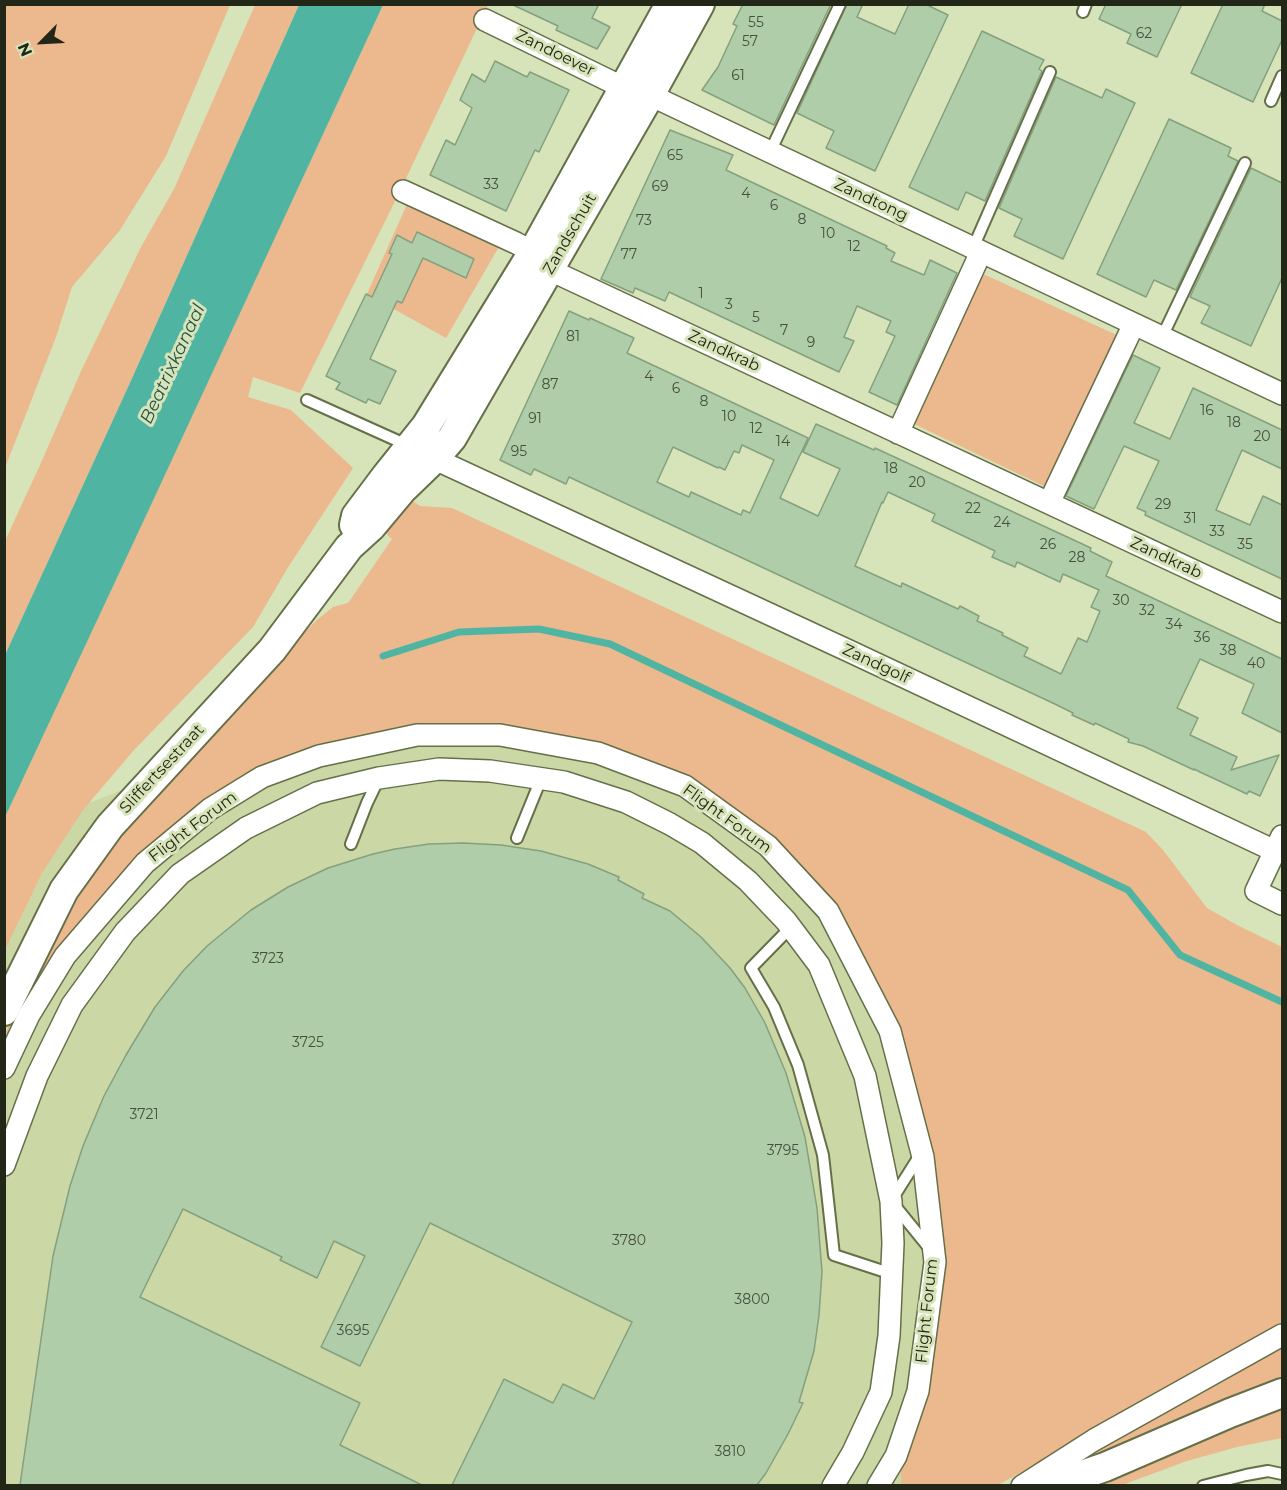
<!DOCTYPE html>
<style>
body{margin:0}
#map{position:relative;width:1287px;height:1490px;overflow:hidden;background:#d7e3b8;font-family:Montserrat,sans-serif}
canvas{display:block}
.frame{position:absolute;inset:0;border:6px solid #232717;pointer-events:none}
.north{position:absolute;left:12px;top:12px;width:60px;height:60px;-webkit-text-stroke:4px #d7e3b8;paint-order:stroke;rotate:246deg;font-size:16px;font-weight:700;line-height:24px;text-align:center;color:#232717}
.north::after{content:'';display:block;margin:auto;width:21px;height:27px;background:#232717;clip-path:polygon(50% 0,100% 100%,50% 72%,0 100%)}
</style>
<div id="map">
<canvas width="1287" height="1490"></canvas>
<div class="frame"></div>
<div class="north">N</div>
</div>
<script>
const context = document.querySelector('canvas').getContext('2d');
context.lineJoin = 'round';
function fill(path, color) { context.fillStyle = color; context.fill(path, 'evenodd'); }
function trace(path, color, width, dash) { context.strokeStyle = color; context.lineWidth = width; context.lineCap = dash ? 'butt' : 'round'; context.setLineDash(dash || []); context.stroke(path); }
function write(font, color, halo, rows, align = 'center') {
  context.font = font + ' Montserrat,sans-serif'; context.lineWidth = 6; context.setLineDash([]); context.textBaseline = 'middle'; context.strokeStyle = halo; context.fillStyle = color; for (const [text, x, y, turn = 0] of rows) {
    context.save(); context.translate(x, y); context.rotate((+turn || 0) * Math.PI / 180); context.textAlign = isNaN(turn) ? turn : align; if (halo) context.strokeText(text, 0, 0); context.fillText(text, 0, 0); context.restore();
  }
}
fill(new Path2D(`
 M494,700L783,820L963,1147L925,1485H5L4,929L78,807L180,768Z`), '#cbd8a6');
fill(new Path2D(`
 M5,4L230,5L166,156L120,230L72,287L56,337L5,468Z
 M255,5H299L129,385L5,655V541L40,465L82,369L141,247L174,189Z
 M383,5H488L400,191L300,393L253,377L248,397L291,410L353,468L287,569L253,627L134,750L83,810L42,873L5,950L4,817Z
 M408,202L500,245L446,338L367,294Z
 M981,273L1119,336L1048,488L912,423Z
 M409,499L420,506L452,508L1146,832L1163,850L1207,908L1237,925L1282,947V1326L998,1485H901V1458L927,1394L946,1260L934,1157L898,1026L835,905L687,779L498,728L316,749L130,866L127,865L121,879L5,1052V1034L46,947L98,859L281,656L317,620L333,607L348,603L392,539L379,527Z
 M84,834L87,839L5,986V975L42,900L56,876Z
 M1282,1344V1381L1043,1477Z
 M1282,1402V1438L1237,1447L1187,1461L1122,1485L1088,1486Z`), '#ecb88d');
fill(new Path2D(`
 M299,5H383L143,522L5,817V655L129,385Z`), '#50b4a3');
trace(new Path2D(`
 M383,656L459,632L539,629L610,644L1128,890L1180,955L1282,1002`), '#50b4a3', 7);
const building = new Path2D(`
 M511,4H599L592,18L610,27L597,49L556,30L558,26Z
 M743,4H831L774,125L702,90L718,67L737,26L733,24Z
 M847,4H863L857,17L895,34L909,4H925L948,15L875,171L826,148L834,131L797,113Z
 M1106,4H1182L1157,57L1127,43L1131,34L1099,19Z
 M1223,4H1265L1262,11L1282,21V40L1253,102L1191,73Z
 M982,31L1044,60L1039,69L1042,71L985,201L966,192L958,210L909,187Z
 M495,61L527,77L530,72L569,90L539,152L535,150L506,211L430,175L446,140L455,145L472,108L460,100L472,74L485,82Z
 M1056,77L1102,98L1106,89L1135,103L1063,259L1014,236L1022,219L999,208Z
 M1169,119L1231,148L1228,156L1238,161L1176,290L1154,280L1146,297L1097,274Z
 M670,130L733,155L726,170L887,246L886,248L895,253L891,261L924,275L930,260L957,273L897,405L869,392L895,336L886,332L891,321L857,306L844,337L854,341L839,372L669,292L665,301L635,288L633,293L601,279Z
 M1251,168L1282,183V278L1251,346L1201,323L1210,306L1190,297Z
 M417,232L474,259L466,278L423,258L402,303L397,301L370,359L396,371L380,404L368,399L366,403L336,389L340,383L326,376L366,294L372,297L392,254L389,253L397,235L412,243Z
 M569,311L589,320L590,318L634,338L627,353L808,438L780,498L818,516L840,469L803,452L816,424L874,450L875,448L1091,548L1090,551L1112,562L1106,576L1282,659V733L1242,713L1254,684L1200,659L1177,708L1198,718L1190,735L1237,757L1231,770L1279,755L1260,796L1249,791L1247,794L1200,772L1194,769V770L1143,746L1128,742L1129,739L1095,723L1094,725L1072,715L1073,713L1057,705L569,477L566,484L534,469L531,475L500,460ZM742,445L774,460L750,513L743,510L741,515L691,492L689,497L657,482L673,447L718,468L719,467L725,470L734,451L739,453ZM888,492L935,514L932,521L995,551L992,557L1015,567L1017,562L1060,582L1063,574L1099,590L1091,607L1100,611L1087,642L1078,638L1061,674L1024,656L1028,648L1002,635L1003,633L977,621L979,616L960,606L958,609L902,583L901,587L855,566L882,502L883,503Z
 M1133,355L1160,368L1134,423L1170,439L1193,388L1282,430V469L1242,450L1216,510L1250,525L1263,496L1282,505V579L1145,515L1146,512L1137,508L1159,461L1124,446L1094,509L1066,496Z
 M463,843L501,845L541,851L588,864L619,877L618,880L644,894L642,898L670,911L701,937L730,968L745,988L765,1023L786,1073L805,1137L817,1208L822,1272L819,1315L814,1351L799,1402L803,1403L788,1434L766,1473L757,1485H452L504,1379L553,1403L563,1384L594,1399L632,1322L430,1223L360,1366L321,1347L365,1256L334,1241L317,1278L280,1260L282,1257L183,1209L140,1297L360,1403L340,1445L422,1485H20L53,1256L70,1186L83,1146L104,1096L126,1055L155,1007L183,971L207,946L251,910L288,887L328,868L373,854L395,849L429,844Z`);
fill(building, '#b0cda9');
trace(building, '#84a07e', 1.5);
const lane = new Path2D(`
 M1083,12L1086,4
 M1271,101L1282,76
 M770,152L840,4
 M973,248L1050,72
 M1162,337L1245,163
 M307,400L407,445
 M517,838L541,779
 M351,844L367,803L379,778
 M791,927L751,968L774,1007L798,1065L823,1155L834,1255L892,1274
 M920,1155L891,1201L930,1249
 M1203,1486L1246,1475L1268,1471L1282,1474`);
const street = new Path2D(`
 M485,20L624,88L650,95L1282,394
 M403,191L516,243L533,252L550,270L1282,612
 M898,433L981,252
 M422,453L849,651L1275,851
 M1049,503L1134,324
 M1282,836L1256,891L1282,904
 M4,1068L29,1015L65,956L145,863L210,809L262,777L319,756L417,735H500L598,753L685,786L768,846L828,911L890,1031L923,1157L935,1262L918,1391L896,1456L878,1486
 M4,1165L37,1076L72,1005L125,932L180,874L246,828L317,793L379,778L439,769L490,771L564,782L626,802L670,824L702,843L748,881L786,921L819,965L865,1076L891,1201L893,1243L889,1336L881,1392L853,1452L833,1486
 M1022,1486L1094,1440L1282,1335`);
const secondary = new Path2D(`
 M354,525L356,516L386,476L426,426L533,252L670,4
 M4,1011L64,890L110,826L272,650L349,547L371,527L402,490L434,459L452,438L650,95L700,4
 M1050,1486L1105,1467L1230,1413L1282,1393`);
trace(lane, '#656f48', 14);
trace(street, '#656f48', 24);
trace(secondary, '#656f48', 32);
trace(lane, '#fff', 10);
trace(street, '#fff', 21);
trace(secondary, '#fff', 28);
write('14px', '#46503c', null, [
 ["55",756,23],
 ["62",1144,34],
 ["57",750,42],
 ["61",738,76],
 ["65",675,156],
 ["33",491,185],
 ["69",660,187],
 ["4",746,194],
 ["6",774,206],
 ["8",802,220],
 ["73",644,221],
 ["10",828,234],
 ["12",854,247],
 ["77",629,255],
 ["1",701,294],
 ["3",729,305],
 ["5",756,318],
 ["7",784,331],
 ["81",573,337],
 ["9",811,343],
 ["4",649,377],
 ["87",550,385],
 ["6",676,389],
 ["8",704,402],
 ["16",1207,411],
 ["10",729,417],
 ["91",535,419],
 ["18",1234,423],
 ["12",756,429],
 ["20",1262,437],
 ["14",783,442],
 ["95",519,452],
 ["18",891,469],
 ["20",917,483],
 ["29",1163,505],
 ["22",973,509],
 ["31",1190,519],
 ["24",1002,523],
 ["33",1217,532],
 ["26",1048,545],
 ["35",1245,545],
 ["28",1077,558],
 ["30",1121,601],
 ["32",1147,611],
 ["34",1174,625],
 ["36",1202,638],
 ["38",1228,651],
 ["40",1256,664],
 ["3723",268,959],
 ["3725",308,1043],
 ["3721",144,1115],
 ["3795",783,1151],
 ["3780",629,1241],
 ["3800",752,1300],
 ["3695",353,1331],
 ["3810",730,1452]
]);
write('16px', '#232717', '#d7e3b8', [
 ["Zandoever",555,53,26],
 ["Zandtong",871,200,25],
 ["Zandschuit",570,234,-60],
 ["Zandkrab",724,351,25],
 ["Zandkrab",1166,558,25],
 ["Zandgolf",876,664,25],
 ["Sliffertsestraat",162,769,-47],
 ["Flight Forum",727,819,36],
 ["Flight Forum",193,827,-37],
 ["Flight Forum",927,1311,-84]
]);
write('italic 18px', '#26534a', '#d7e3b8', [
 ["Beatrixkanaal",173,364,-65]
]);
</script>
